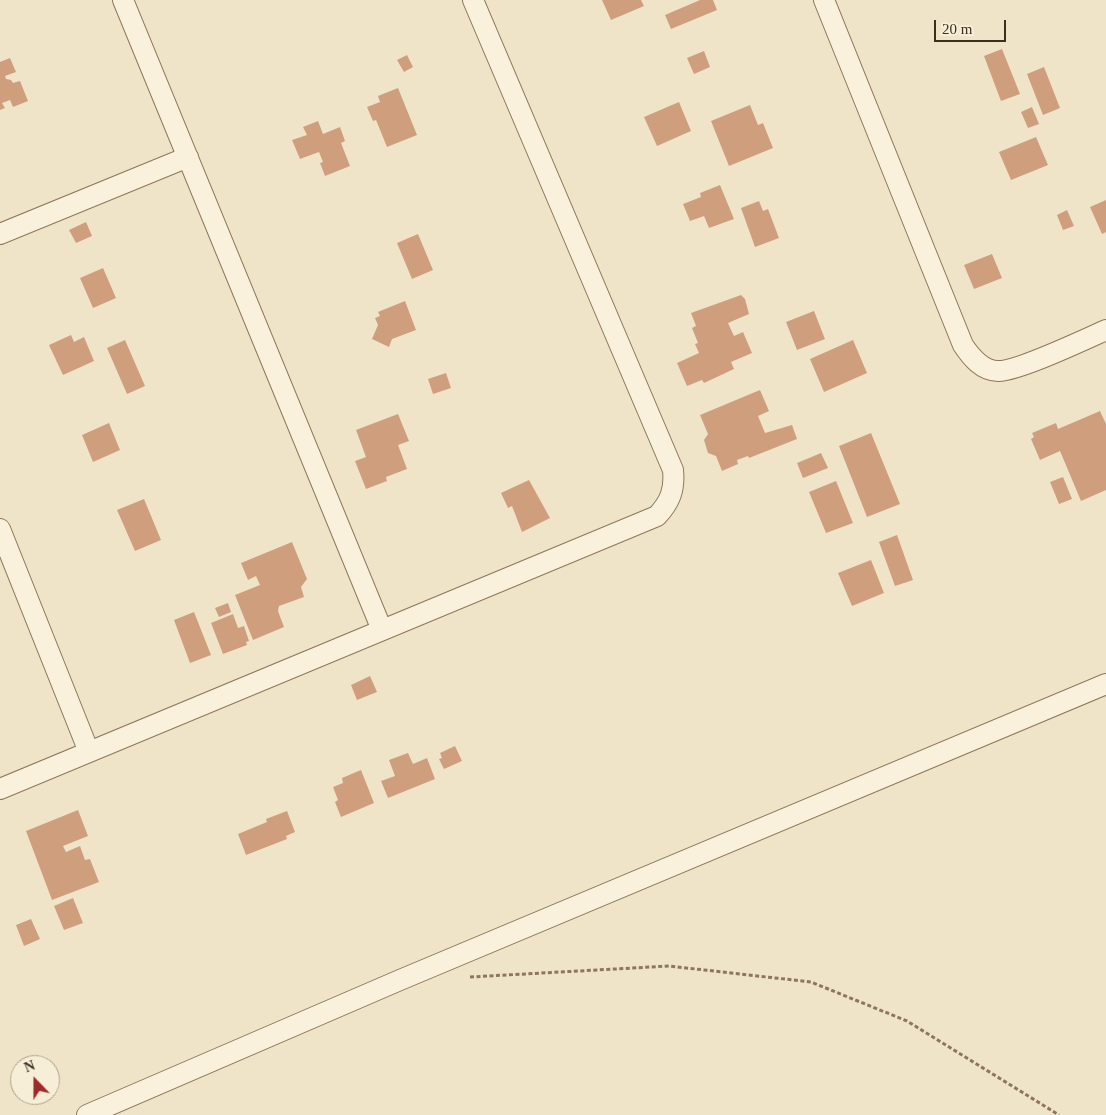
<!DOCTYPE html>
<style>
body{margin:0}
#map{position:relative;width:1106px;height:1115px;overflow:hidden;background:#f0e4c8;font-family:"Times New Roman",serif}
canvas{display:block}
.north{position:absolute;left:10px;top:1055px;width:50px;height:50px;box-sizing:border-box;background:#f7eed8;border:1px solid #ada18e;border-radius:50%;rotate:338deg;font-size:14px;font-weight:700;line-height:20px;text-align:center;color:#3d2e20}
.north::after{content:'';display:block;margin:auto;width:18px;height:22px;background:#9e2a2b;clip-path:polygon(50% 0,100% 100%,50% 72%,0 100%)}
.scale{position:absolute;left:934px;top:20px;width:72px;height:22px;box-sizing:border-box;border:2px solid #3d2e20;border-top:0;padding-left:6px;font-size:15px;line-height:18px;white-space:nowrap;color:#3d2e20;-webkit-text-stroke:4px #f7eed8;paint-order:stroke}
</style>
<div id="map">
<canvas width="1106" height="1115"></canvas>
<div class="north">N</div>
<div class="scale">20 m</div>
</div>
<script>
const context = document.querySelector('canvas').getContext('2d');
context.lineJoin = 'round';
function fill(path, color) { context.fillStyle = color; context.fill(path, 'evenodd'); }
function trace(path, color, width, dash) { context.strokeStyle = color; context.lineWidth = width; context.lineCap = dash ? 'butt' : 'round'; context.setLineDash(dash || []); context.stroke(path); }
fill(new Path2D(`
 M602,0H641L644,6L611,20Z
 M700,0H713L717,10L671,29L665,15Z
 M1002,49L1020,94L1001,101L984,56Z
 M704,51L710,67L694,74L687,58Z
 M407,55L413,67L404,72L397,60Z
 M10,58L16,72L5,76L6,79L11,80L13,83L20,81L28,101L13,107L10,100L2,103L5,108L0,110V62Z
 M1044,67L1060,108L1043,115L1027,74Z
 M398,88L417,135L387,147L376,120L373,121L367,107L380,102L378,96Z
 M679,102L691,131L657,146L644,117Z
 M750,105L758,125L763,123L773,148L729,166L711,121Z
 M1032,107L1039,124L1028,128L1021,112Z
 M318,121L323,134L340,127L345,141L341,143L350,166L325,176L320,163L323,162L319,152L300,159L292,140L307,135L303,127Z
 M1036,137L1048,165L1011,180L999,152Z
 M720,185L734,219L709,228L704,216L690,221L683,204L701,197L700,193Z
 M1106,200V232L1102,234L1090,207Z
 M759,201L763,211L768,209L779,238L755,247L741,208Z
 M1067,210L1074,226L1063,230L1057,215Z
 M86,222L92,236L76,243L69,230Z
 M418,234L433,270L412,279L397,243Z
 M992,254L1002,278L974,289L964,265Z
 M103,268L116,298L93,308L80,278Z
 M741,295L745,299L749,314L728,323L734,336L743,332L752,353L731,362L734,369L704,383L702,380L687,386L677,363L699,353L695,344L698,343L692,328L696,326L691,313Z
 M405,301L416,330L392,339L389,347L372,339L378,325L375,318L380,316L378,312Z
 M814,311L825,339L797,350L786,322Z
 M71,335L74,342L84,337L94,361L63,375L49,345Z
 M125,340L145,386L127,394L107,348Z
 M853,340L867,373L824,392L810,359Z
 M446,373L451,388L433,394L428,379Z
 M760,390L769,411L758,416L765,433L792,425L797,439L749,458L748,456L737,460L738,464L722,471L716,456L708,453L704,440L708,434L700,415Z
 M1100,411L1106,424V490L1081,501L1060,451L1040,460L1031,439L1034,437L1032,433L1056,423L1058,429Z
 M398,414L409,441L398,445L407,469L386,477L387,481L366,489L355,461L366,457L356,430Z
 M109,423L120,450L93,462L82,435Z
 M871,433L900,504L867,517L839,446Z
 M821,453L828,468L803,478L797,463Z
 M1063,477L1072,499L1059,504L1050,482Z
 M529,480L550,518L522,532L512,506L508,508L501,493Z
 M836,481L853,523L826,533L809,492Z
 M144,499L161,540L135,551L117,510Z
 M897,535L913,580L895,586L879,542Z
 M292,542L307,579L301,587L304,597L279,606L278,611L284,627L253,640L235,595L260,585L256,576L248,580L241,563Z
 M871,560L884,593L852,606L838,573Z
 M228,603L231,612L219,617L215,608Z
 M194,612L211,655L190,663L174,620Z
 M233,614L238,628L244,626L249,641L246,642L247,645L223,654L211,623Z
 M370,676L377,692L357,700L351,685Z
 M455,746L462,761L444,769L439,759L442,758L440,753Z
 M408,753L413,764L427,758L435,779L388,798L381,781L395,776L389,760Z
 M361,770L374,803L341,817L335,802L338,800L333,787L343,783L342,778Z
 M78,810L88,836L63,846L66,852L80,846L85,860L90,859L99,882L52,900L26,831Z
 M287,811L295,832L286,836L287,839L246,855L238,834L267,822L266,819Z
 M73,898L83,923L64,930L54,906Z
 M31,919L40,939L24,946L16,925Z`), '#cf9f7d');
const street = new Path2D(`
 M123,0L382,630
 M824,0L963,345C971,357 982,371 998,371C1016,372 1086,339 1106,330
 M0,234L188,157
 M0,529L89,752
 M0,789L657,516C670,502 675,490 673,470L473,0
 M87,1115L400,980L1106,684`);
trace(street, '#8d765c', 22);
trace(new Path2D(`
 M470,977L669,966L811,982L907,1021L1059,1115`), '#8d765c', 3, [4, 2.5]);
trace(street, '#faf1dc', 20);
</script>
